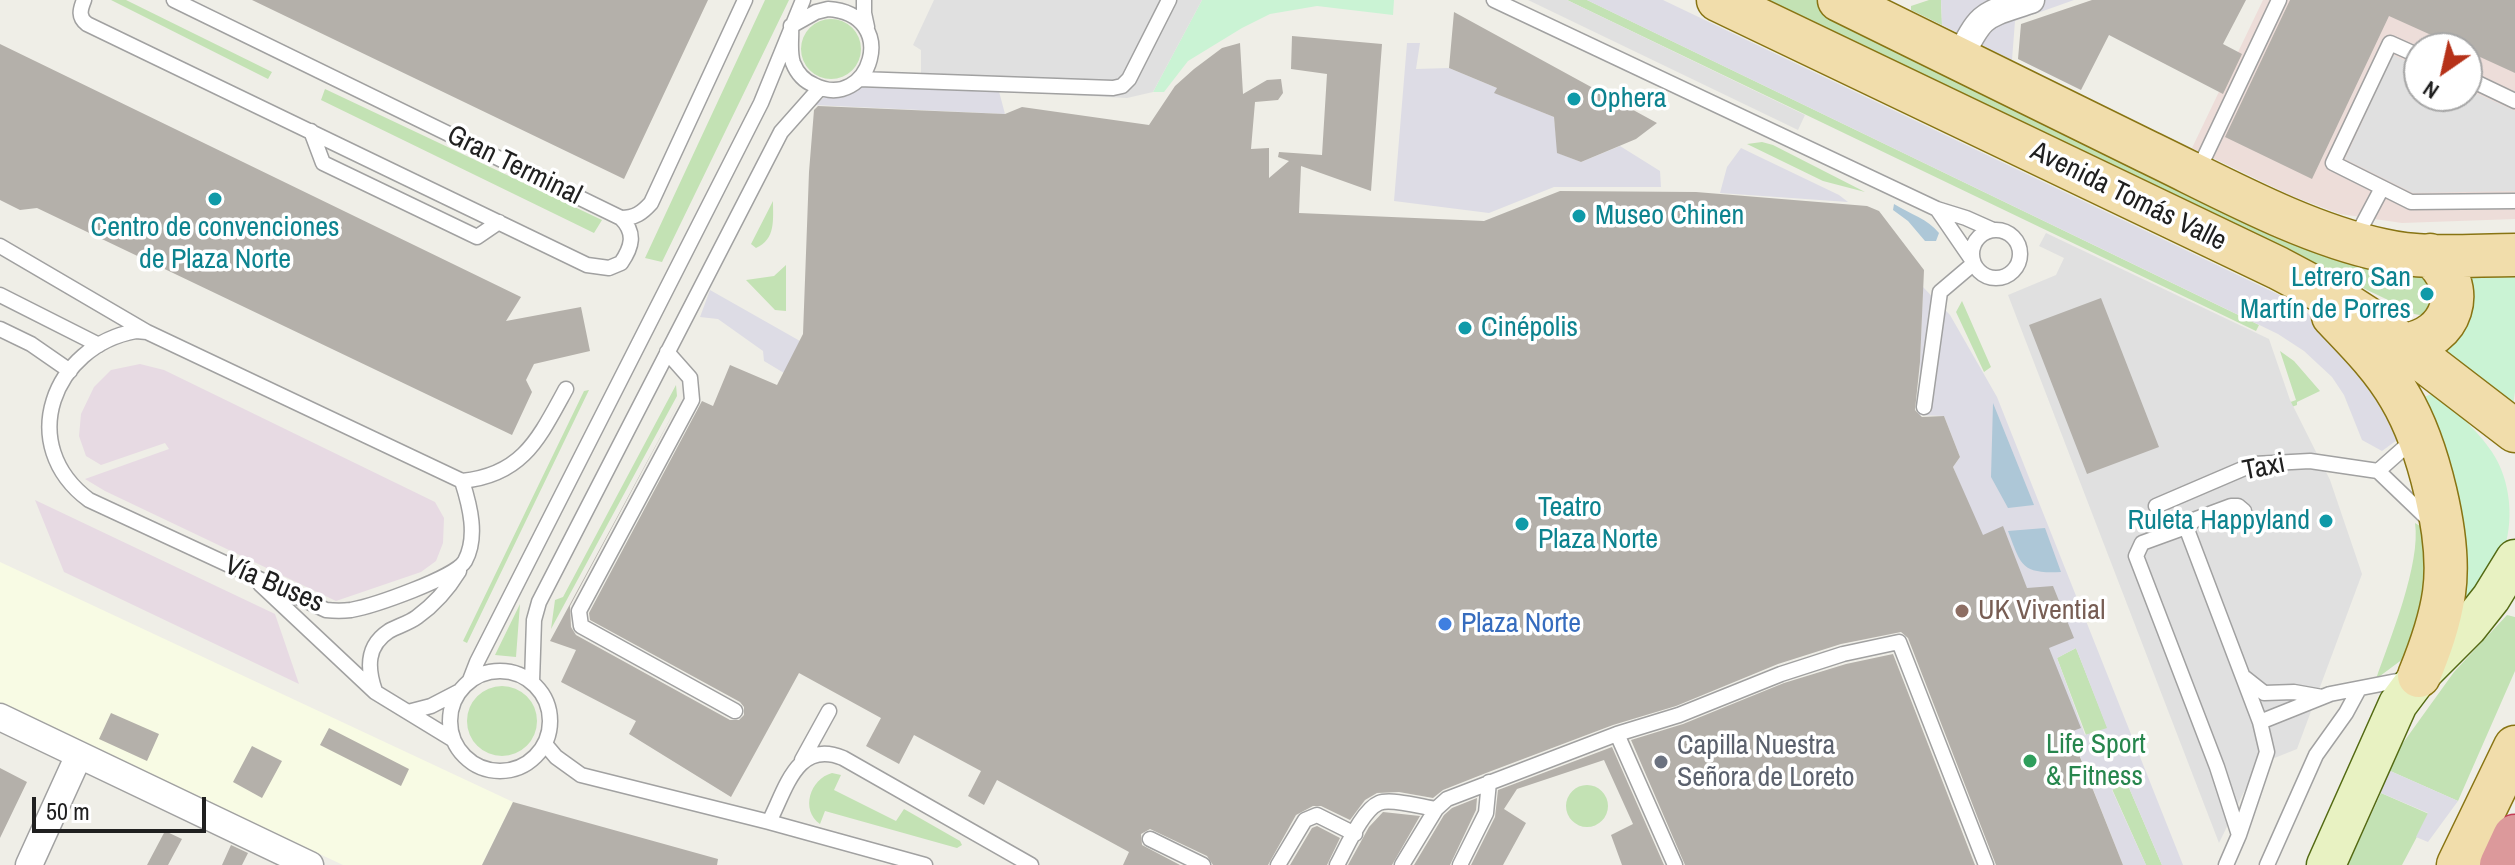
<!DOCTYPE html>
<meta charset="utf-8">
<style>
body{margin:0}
#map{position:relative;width:2515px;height:865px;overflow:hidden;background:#efeee7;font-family:"Archivo Narrow",sans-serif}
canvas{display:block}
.north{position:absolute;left:2403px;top:32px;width:80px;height:80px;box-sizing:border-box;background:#fff;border:2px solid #a6a6a6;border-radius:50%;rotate:214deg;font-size:22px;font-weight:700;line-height:32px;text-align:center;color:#202020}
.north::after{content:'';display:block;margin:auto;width:28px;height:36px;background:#b63219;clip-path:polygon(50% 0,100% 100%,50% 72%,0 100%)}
.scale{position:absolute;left:32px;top:797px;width:174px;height:36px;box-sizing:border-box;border:4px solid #202020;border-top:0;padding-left:10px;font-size:24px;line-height:28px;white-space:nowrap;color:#202020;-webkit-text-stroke:6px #fff;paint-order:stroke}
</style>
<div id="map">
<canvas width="2515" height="865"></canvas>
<div class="north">N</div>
<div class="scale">50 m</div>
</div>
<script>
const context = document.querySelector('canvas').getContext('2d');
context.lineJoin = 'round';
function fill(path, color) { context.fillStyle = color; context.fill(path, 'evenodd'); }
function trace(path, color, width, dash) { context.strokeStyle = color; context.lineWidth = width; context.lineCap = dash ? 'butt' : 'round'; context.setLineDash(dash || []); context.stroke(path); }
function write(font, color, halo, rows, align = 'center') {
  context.font = font + ' "Archivo Narrow",sans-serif'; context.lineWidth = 7; context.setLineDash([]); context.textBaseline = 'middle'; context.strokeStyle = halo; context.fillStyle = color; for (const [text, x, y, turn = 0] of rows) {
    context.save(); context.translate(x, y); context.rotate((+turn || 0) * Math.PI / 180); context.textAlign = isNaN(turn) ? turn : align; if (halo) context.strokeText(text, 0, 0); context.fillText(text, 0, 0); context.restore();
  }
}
fill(new Path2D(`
 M2263,0H2515V219L2402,223L2340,214L2292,196L2192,148ZM2419,48H2467V96H2419Z`), '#edddd9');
fill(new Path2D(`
 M140,364L164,370L435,502L444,518L443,543L436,561L421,572L336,601L105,491L85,479L169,449L165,443L101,465L86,456L79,436L81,414L94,387L111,370Z
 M35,500L275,614L299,684L64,572Z`), '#e7dae3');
fill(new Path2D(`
 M0,562L513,802L482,865H343L0,704Z`), '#f8fbe4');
fill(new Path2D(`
 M111,0H126L272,72L268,79Z
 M765,0H789L662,262L645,258Z
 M1567,0H1587L2259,325L2256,331Z
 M1760,0H1816L2343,255L2410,265L2441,286L2424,316L2400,311L2386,299Z
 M1929,0H1941L1942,25L1911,10V6Z
 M801 49a30 30 0 1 1 60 0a30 30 0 1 1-60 0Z
 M325,89L602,220L594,233L321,100Z
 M1762,142L1773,145L1865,192L1823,181L1747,144Z
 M773,201C773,220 776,239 756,248L751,244Z
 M786,265V311L775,310L746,280L774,276Z
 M1962,301L1991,367L1984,372L1956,312Z
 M2280,351L2294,361L2320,391L2297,402V405L2116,474L2113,467L2296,400Z
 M676,385L677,396L551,629L555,600L563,597Z
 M589,390L467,643L463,641L584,391Z
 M2415,523L2427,530L2423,644L2376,679C2390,639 2421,564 2415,523Z
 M520,604L516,657L495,655Z
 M2507,615L2515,617V671L2458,801L2388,770L2395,754L2454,672Z
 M2076,648L2108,729L2086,735L2057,658Z
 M467 721a35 35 0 1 1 70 0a35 35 0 1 1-70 0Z
 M832,773L841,775L834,790L896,821L904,809L960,841L962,845L957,848L825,811L820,824C800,810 810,779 832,773Z
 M2127,783L2162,865H2146L2112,789Z
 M1566 806a21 21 0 1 1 42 0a21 21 0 1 1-42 0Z
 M2381,793L2429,814L2402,865H2348Z`), '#c3e2b4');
fill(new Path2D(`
 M1202,0H1394L1393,15L1317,6L1270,14L1242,28L1188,61L1164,92H1153Z
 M2515,273V392L2512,415L2442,356L2460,278Z
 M2437,392C2453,409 2480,433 2492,452C2511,480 2515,523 2502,555C2492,579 2474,602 2461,625L2416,400Z`), '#caf3d4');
fill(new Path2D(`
 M934,0H1202L1153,92L1127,98L921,87V50L913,45Z
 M1528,0H1567L1805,115L1798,130Z
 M2393,55L2419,67V96H2467V89L2515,111V191L2413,193L2345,159Z
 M2046,233L2269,339L2290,400L2330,480L2362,574L2297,749L2257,765L2219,843L2008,295L2056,275L2064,258L2039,246Z`), '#e0e0e0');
fill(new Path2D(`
 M1587,0H1663L2294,302L2336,337L2401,437L2382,451L2362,440L2344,395L2332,377L2304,351L2278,334Z
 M1941,0H2074L2015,21L2012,60L1942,25Z
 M1407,43H1420L1416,69L1449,68L1497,88L1495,93L1554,117L1558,153L1581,162L1620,146L1660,171L1661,187H1554L1489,213L1394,201Z
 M860,79L997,84L1005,114L814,105L834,90Z
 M1741,148L1839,195L1848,202L1720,193L1727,167Z
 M1923,287L1950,315L1997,397L2183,865H2162L2127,783L2112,790L2146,865H2123L2074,741L2063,738L1953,467L1960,457L1944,416L1918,415ZM2076,648L2107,728L2085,735L2057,658Z
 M710,290L800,341L784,373L764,361L763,351L718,319L700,317Z
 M2388,770L2458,801L2428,842L2416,837L2428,813L2381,793Z`), '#dddce5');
fill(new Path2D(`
 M1894,204C1910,214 1928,219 1939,233L1936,241H1925L1908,221L1893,210Z
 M1993,403L2034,505L2008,508L1991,477Z
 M2045,528L2061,572C2021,574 2021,565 2008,531Z`), '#adc7d7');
fill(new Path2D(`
 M252,0H708L624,179Z
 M2092,0H2246L2223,44L2242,54L2223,94L2109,35L2081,90L2018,59L2021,24Z
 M2290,0H2515V73L2467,51V48H2460L2389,16L2312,179L2225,137Z
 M1454,12L1657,123L1636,139L1581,162L1557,153L1554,117L1494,93L1497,88L1449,68Z
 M1292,36L1382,44L1371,191L1301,166L1299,213L1484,221L1560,191L1696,192L1867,206L1879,211L1924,270L1920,362L1915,410L1922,417L1944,416L1960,457L1953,467L1983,535L2003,526L2027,588L2053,586L2074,638L2049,648L2081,728L2070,732L2123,865H1996L1908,638L1901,632L1841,644L1778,664L1676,706L1613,725L1486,773L1443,790L1433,798L1399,792L1377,793L1365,800L1350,820L1321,806H1313L1296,815L1268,865H1213L1207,856L1150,829L1141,834L1142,845L1180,865H1123L1129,852L997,780L984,805L968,796L981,771L914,735L899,764L866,746L881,718L799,673L731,797L629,734L636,721L561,682L576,650L550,641L682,397L570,606L571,627L576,635L730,720H739L744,715V707L740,702L590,620L589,613L702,401L713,406L730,365L777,385L803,334L809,172L814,110L818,106L1005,114L1022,107L1149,125L1175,86L1194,69L1222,48L1240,43L1243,94L1267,80L1281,79L1283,93L1278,100L1255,102L1251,149L1269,148V178L1289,161L1278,157L1279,152L1322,155L1327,74L1291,69Z
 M0,44L521,297L506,321L581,307L590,351L534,364L526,380L532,392L512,435L37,208L20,210L0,200Z
 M2101,298L2159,447L2087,474L2029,325Z
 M1893,654L1975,865H1685L1631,740L1683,724L1784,683L1846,664Z
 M111,713L159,734L147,761L99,739Z
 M329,728L409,769L401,786L320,745Z
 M252,746L282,761L262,798L233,782Z
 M1612,747L1664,865H1622L1611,835L1633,824L1604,760L1517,789L1504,809L1526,823L1503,865H1471L1495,817L1498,790Z
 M0,768L27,782L0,838Z
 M1477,798L1476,810L1450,865H1414L1444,815L1452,808Z
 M513,802L718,859L717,865H482Z
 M1383,812L1420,816L1392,865H1348L1369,827Z
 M1317,826L1340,838L1327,865H1290L1312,828Z
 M165,831L182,839L168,865H147Z
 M231,845L248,853L242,865H222Z`), '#b4b0aa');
const lane = new Path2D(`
 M84,0C80,10 78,17 87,24L587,265L609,268L621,263C632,247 636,233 621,218
 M174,0L621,218C635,218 642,213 651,203L745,0
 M864,0V13L867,27
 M1494,0L1937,209L1966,218L1993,230
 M828,9C902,14 870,113 814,85C804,81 797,73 793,63C789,51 792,38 791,26L816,12Z
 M2419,56L2390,43L2333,163L2411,202L2515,201
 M2467,78L2515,101
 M859,79L1113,88L1122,86L1129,79L1169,0
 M311,131L323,163L477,237L499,222
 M2197,173L2279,0
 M1937,209L1972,260
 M1972 254a24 24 0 1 1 48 0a24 24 0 1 1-48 0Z
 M2355,239L2382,188
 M0,246L147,332
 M0,295L99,345
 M0,329L31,344L70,371
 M136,331L147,332L462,481C470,506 478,537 465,561C455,578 373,606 351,610C343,611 335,611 326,610L89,500C15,445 53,346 136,331Z
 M667,352L690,378L692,400L579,611L581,626L735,711
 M1924,407L1940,292L1973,264
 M2378,471L2430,521
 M2378,471L2405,447L2409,436
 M462,481C523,475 539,438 566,389
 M2156,506L2254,464L2310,461L2378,471
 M2186,527L2260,722L2267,752L2239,835L2226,865
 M260,584L375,692L452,739
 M450 721a50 50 0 1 1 100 0a50 50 0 1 1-100 0Z
 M2245,678L2264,693L2294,692L2322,697
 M470,680L477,662L761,103L803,0
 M532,682L534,620L539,602L781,132L820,88
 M375,691C367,668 366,646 389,631C398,626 409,623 417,617C435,604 448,589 459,571
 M408,712L431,706L458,692
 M2260,722L2330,694L2407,679
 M545,744L556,757L581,775L769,822L925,865
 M802,760L829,711
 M769,822C786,789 797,739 843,758L1031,865
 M2239,835L2217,767L2136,556L2142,543L2186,527L2196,519L2231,506H2238L2244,511
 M1150,839L1203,865
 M1278,865L1305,820L1317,815L1355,834
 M1337,865C1346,849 1362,810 1379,803C1391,798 1422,807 1436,809
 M1402,865L1436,809L1447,799L1617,734
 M1460,865L1486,813L1489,782
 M1675,865L1617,734L1679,715L1781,674L1843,654L1899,642L1986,865
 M2267,865L2316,755L2346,713L2359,689`);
const street = new Path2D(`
 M1959,59C1982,12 1983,16 2031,0
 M0,717L310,865
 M29,865L79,755`);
const secondary = new Path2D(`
 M2326,865L2398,704L2419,676L2468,627L2491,598L2515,559`);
const primary = new Path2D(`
 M1718,0L2278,268L2342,302L2373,322L2515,431
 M1839,0C1942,51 2045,101 2148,152C2221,187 2303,233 2382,250C2425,260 2471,255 2515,255
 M2333,316C2357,341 2383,367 2400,397C2428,444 2452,538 2444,593C2440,622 2430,649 2419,676
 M2403,345C2453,339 2470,287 2430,255
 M2458,865L2515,747`);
const highway = new Path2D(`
 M2502,865L2515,837`);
trace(lane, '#a1a1a1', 17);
trace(street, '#a1a1a1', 29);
trace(secondary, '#536a13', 41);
trace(primary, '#887413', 45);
trace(highway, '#c53c56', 47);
trace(lane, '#fff', 14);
trace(street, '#fff', 26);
trace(secondary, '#e8f2c2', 38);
trace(primary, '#f1ddab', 42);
trace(highway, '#dc999b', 44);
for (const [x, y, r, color] of [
 [1574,99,8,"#0f9aa8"],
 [215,199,8,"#0f9aa8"],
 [1579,216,8,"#0f9aa8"],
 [2427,294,8,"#0f9aa8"],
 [1465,328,8,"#0f9aa8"],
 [2326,521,8,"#0f9aa8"],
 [1522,524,8,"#0f9aa8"],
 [1962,611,8,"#8d6e63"],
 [1445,624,8,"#3f7fe0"],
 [2030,761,8,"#2e9e5b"],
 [1661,762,8,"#6b7280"]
]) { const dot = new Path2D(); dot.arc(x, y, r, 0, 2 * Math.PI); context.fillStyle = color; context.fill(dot); trace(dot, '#fff', 3); }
write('28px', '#0d838f', '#fff', [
 ["Ophera",1590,99],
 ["Museo Chinen",1595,216],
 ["Centro de convenciones",215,228,"center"],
 ["de Plaza Norte",215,260,"center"],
 ["Letrero San",2411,278,"right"],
 ["Martín de Porres",2411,310,"right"],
 ["Cinépolis",1481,328],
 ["Teatro",1538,508],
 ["Plaza Norte",1538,540],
 ["Ruleta Happyland",2310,521,"right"]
], 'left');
write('28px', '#202020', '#fff', [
 ["Gran Terminal",514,166,26],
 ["Avenida Tomás Valle",2128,197,26],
 ["Taxi",2264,468,-11],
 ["Vía Buses",274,585,23]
]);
write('28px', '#785e54', '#fff', [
 ["UK Vivential",1978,611]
], 'left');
write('28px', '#366cbe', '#fff', [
 ["Plaza Norte",1461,624]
], 'left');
write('28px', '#27864d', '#fff', [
 ["Life Sport",2046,745],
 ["& Fitness",2046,777]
], 'left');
write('28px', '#5b616d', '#fff', [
 ["Capilla Nuestra",1677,746],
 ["Señora de Loreto",1677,778]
], 'left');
</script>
